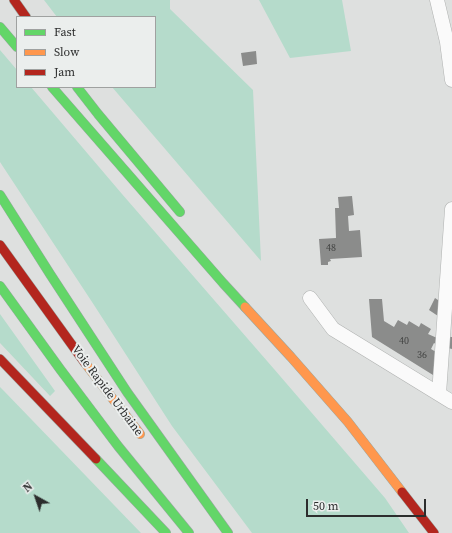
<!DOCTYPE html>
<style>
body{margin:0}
#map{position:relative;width:452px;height:533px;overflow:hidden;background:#dee0df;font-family:"Source Serif 4",serif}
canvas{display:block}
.legend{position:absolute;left:16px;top:16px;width:140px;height:72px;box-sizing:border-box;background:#ebeeed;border:1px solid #9fa1a0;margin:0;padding:5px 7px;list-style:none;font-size:12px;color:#2c2d2d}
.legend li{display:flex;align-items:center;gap:8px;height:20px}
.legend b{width:20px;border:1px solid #9fa1a0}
.north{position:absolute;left:16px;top:477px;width:40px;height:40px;-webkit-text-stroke:3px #ebeeed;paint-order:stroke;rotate:320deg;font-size:11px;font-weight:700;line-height:16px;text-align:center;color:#2c2d2d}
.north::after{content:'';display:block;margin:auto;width:14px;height:18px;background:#2c2d2d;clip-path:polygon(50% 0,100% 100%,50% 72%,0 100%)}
.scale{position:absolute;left:306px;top:499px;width:120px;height:18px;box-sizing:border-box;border:2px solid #2c2d2d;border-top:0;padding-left:5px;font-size:12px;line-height:14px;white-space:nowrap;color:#2c2d2d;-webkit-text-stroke:3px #ebeeed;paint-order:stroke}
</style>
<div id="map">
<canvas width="452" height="533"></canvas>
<ul class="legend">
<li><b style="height:5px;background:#63d668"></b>Fast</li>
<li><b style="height:5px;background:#ff974d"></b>Slow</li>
<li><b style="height:5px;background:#b3261e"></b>Jam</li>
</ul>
<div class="north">N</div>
<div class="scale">50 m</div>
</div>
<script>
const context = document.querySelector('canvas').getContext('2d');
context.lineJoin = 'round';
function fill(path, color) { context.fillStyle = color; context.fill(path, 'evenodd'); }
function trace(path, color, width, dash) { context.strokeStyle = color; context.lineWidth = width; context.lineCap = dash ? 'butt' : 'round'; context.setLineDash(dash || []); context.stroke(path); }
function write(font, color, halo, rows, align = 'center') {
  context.font = font + ' "Source Serif 4",serif'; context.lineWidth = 4; context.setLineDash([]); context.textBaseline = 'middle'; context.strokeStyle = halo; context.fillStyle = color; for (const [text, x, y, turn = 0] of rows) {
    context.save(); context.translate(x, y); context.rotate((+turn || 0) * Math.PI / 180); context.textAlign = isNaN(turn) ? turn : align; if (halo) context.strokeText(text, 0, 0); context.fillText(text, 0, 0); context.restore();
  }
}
fill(new Path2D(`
 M44,0H170V9L253,90L261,261L112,87H155V17H57Z
 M259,0H342L351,51L290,58Z
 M0,50L17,70V87H31L122,194L274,369L385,498L409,533H252L172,426L94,305L0,162Z
 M0,314L55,391L50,396L0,343Z
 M0,387L4,391L141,533H0Z`), '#b5dbcb');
fill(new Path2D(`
 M256,51L257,64L243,66L241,53Z
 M352,196L354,215L348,216L349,231L360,230L362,257L330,259L331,261L328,262V265H321L319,239L336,238L335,208H339L338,197Z
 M435,298L441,302L438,316L429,310Z
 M369,299H382L384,321L394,327L398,320L407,325L409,321L419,327L421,323L431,329L428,334L437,338L439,346L434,343L431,349L436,352L437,372L433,375L372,337Z
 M450,337H452V349L448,348Z`), '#8b8c8b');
const street = new Path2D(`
 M437,0L447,42L452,80
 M310,298L333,329L452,402
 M439,394L452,209`);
const fast = new Path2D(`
 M0,27L17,47
 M52,87L223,283L245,307
 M77,87L98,114L180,212
 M0,195L50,274L127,392L228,533
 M0,286L60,369L118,446L189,533
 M96,459L166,533`);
const slow = new Path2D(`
 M245,307L291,357L348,422L402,492
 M85,363L140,434`);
const jam = new Path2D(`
 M14,0L26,17
 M0,245L85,363
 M0,359L96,459
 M402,492L434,533`);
trace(street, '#afb1b0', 15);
trace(fast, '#99a7a1', 10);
trace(slow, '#99a7a1', 10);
trace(jam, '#99a7a1', 10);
trace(street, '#fafafa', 14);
trace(fast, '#63d668', 9);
trace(slow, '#ff974d', 9);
trace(jam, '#b3261e', 9);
write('10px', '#444544', null, [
 ["48",331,248],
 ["40",404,341],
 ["36",422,355]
]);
write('12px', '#2c2d2d', '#ebeeed', [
 ["Voie Rapide Urbaine",107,391,53]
]);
</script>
